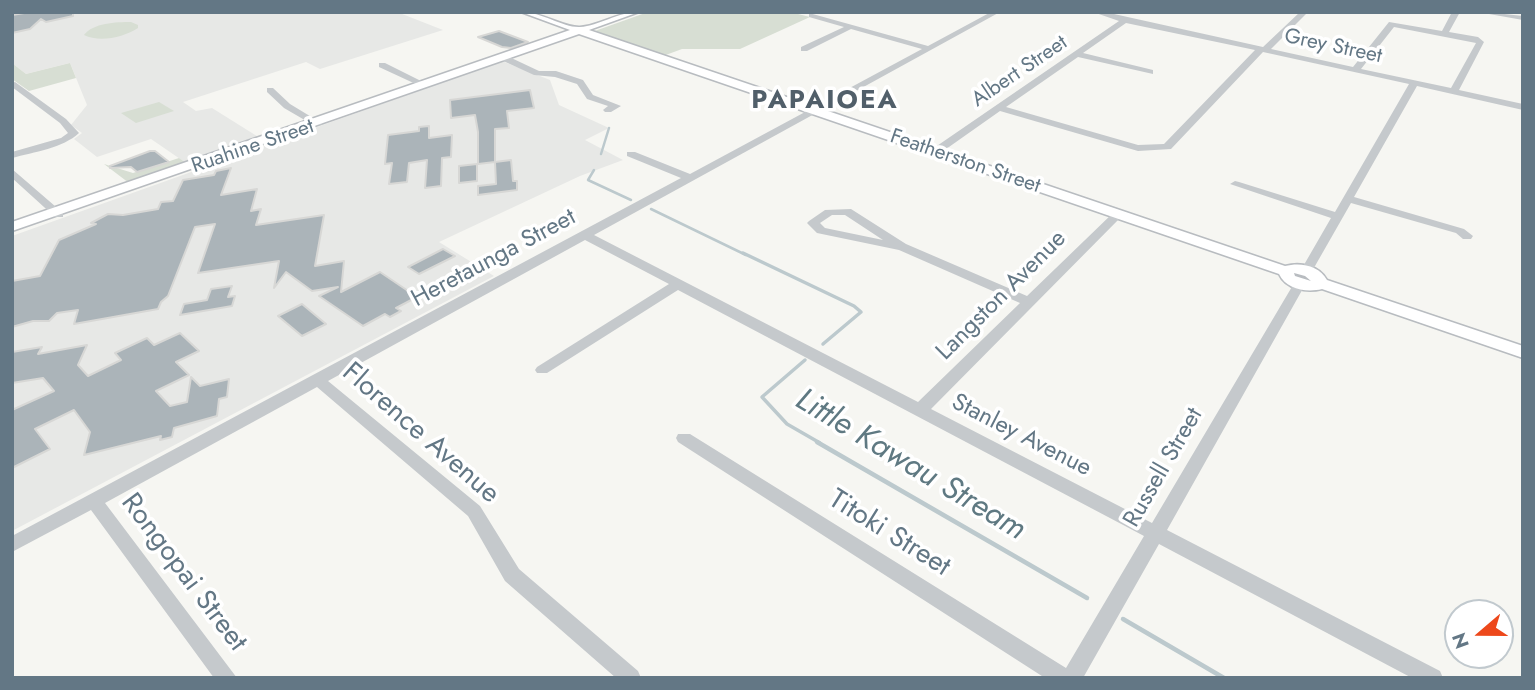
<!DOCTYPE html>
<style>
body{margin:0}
#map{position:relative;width:1535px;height:690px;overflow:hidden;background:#f6f6f2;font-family:Jost,sans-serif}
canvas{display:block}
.frame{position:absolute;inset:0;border:14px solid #637785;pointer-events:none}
.north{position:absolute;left:1444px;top:599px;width:70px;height:70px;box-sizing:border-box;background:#fff;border:2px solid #c1c9ce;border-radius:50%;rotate:250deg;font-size:19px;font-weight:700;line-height:28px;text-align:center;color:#637785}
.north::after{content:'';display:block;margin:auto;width:24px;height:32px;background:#ed481b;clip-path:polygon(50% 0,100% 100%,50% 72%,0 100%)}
</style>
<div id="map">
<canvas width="1535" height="690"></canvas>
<div class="frame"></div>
<div class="north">N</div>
</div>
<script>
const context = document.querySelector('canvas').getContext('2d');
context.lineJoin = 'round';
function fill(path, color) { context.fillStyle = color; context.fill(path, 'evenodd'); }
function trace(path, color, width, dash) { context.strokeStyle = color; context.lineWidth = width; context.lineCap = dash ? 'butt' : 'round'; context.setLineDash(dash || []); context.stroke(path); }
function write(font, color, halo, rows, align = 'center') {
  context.font = font + ' Jost,sans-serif'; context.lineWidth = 7; context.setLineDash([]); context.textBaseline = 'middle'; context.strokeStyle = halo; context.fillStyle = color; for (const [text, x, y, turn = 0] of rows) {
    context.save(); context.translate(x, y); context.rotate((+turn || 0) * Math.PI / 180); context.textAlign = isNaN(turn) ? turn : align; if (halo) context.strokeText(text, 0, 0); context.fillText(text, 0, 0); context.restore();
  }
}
fill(new Path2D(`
 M12,12H397L443,30L320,69L306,62L183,102L196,111L212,108L260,138L186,163L151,139L97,157L74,139L82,133L71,125L87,105L70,63L26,74L12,63Z
 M502,61L550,80L559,105L609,128L585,140L623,160L580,176L439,242L494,276L12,531V236Z`), '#e7e8e6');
fill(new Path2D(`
 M648,12H800L798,14L810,17L740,49H682L663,56L592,32Z
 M131,22L138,25V28C124,37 100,43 84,35C93,23 116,22 131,22Z
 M12,63L26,74L70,63L76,78L29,91L12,79Z
 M159,102L174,111L136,123L121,113Z
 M179,158L186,163L129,183L104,164L133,173Z`), '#d7ded3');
trace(new Path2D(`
 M601,154L609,128
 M594,170L588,180L631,200
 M651,209L746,255`), '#bcc9cd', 2.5);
trace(new Path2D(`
 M743,253L854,306L861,312L823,344
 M805,360L762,397L787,424L820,443`), '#bcc9cd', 3.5);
trace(new Path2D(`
 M817,442L1087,598
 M1123,619L1224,678`), '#bcc9cd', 4.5);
const building = new Path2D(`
 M30,12H73V16L46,22L41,19L30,29L12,33V15Z
 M499,31L528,42L511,48L502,47L478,37Z
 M530,90L534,108L507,111L509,128L495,129V162L478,164V132L475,115L451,118L450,100Z
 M429,126V138L452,135L451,157L442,158L441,186L425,188L427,160L409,163L407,182L389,184L392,163L385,164L388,135L419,131V127Z
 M150,151H155L169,162L137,172L131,167L110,168V166Z
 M511,160L513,181H517V190L478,195V186L496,184L495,162Z
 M477,164V181L459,183V166Z
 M231,168L221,195L257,189L251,211L261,209L256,225L324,215L315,266L344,261L341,292L380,272L417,297L396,308L401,311L390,317L385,314L363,326L319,296L338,287L312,291L286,272L274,288L279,261L198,273L215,224L195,227L168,296L161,302L158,309L74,324L78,310L57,313L49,321H33L12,327V281L40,276L59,240L96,224L91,223L108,214L123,215L158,209L161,202L173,201L183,180L214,175L216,171Z
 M443,249L455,256L419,274L408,267Z
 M232,286L228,297L235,296L232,306L180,315L184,304L207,300L211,289Z
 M302,304L326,324L302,336L278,316Z
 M180,333L199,351L176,362L189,375L156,391L170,406L187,402L191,377L200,386L229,379L227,397L219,399L217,416L174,428L172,437L160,440L161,436L84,455L90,432L74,410L35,429L50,449L12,468V410L54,391L43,378L12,383V352L42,347L38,354L87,345L78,365L88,376L121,360L115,353L147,338L154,345Z`);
fill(building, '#abb4b9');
trace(building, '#d7d7d5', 2);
const major = new Path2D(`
 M521,12C542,12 564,28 580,27C599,26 617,12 639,12L589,30L1285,266C1300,262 1319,265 1327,280L1523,346V358L1322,289C1306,293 1286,289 1279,274L579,34L12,231V222L570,30ZM1294,273L1305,276L1311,281L1295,276Z`);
trace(major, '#b8bcc0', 3);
fill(new Path2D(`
 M991,12H1000L594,235L918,402L1020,303L899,250L817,233L807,223L809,221L825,210L851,209L906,244L1027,296L1114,212H1122V216L931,409L1152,523L1293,285L1294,282H1304L1305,285L1167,530L1440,671L1443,678H1412L1159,544L1083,678H1045L678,442L676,438L678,434H690L1066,668L1144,536L678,290L547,373H537L535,370L537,367L669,284L585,240L328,381L480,506L519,569L638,671L641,678H616L505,581L468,516L317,387L105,503L237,678H214L91,510L12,552V536L681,178L627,156V152H635L690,174L922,49L851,29L807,51H801V47L844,27L809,17V13L928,46ZM832,215H845L883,240L825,228L820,223Z
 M1093,12H1105L1263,47L1300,12H1308L1271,49L1353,67L1389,22L1442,31L1452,12H1460L1449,32L1478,37L1484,42L1459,90L1523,104V110L1417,86L1354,197L1464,229L1473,236L1471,239H1463L1456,233L1351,203L1311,273H1303L1301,270L1331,218L1230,184L1235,181L1239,182L1335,212L1409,84L1263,52L1171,149L1138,151L1000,111L939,154H931V150L1119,21ZM1126,23L1255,50L1164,144L1138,145L1006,107L1078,57L1153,74V70L1083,53ZM1394,27L1476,43L1451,88L1361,69Z
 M1486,12L1523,16V20L1489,14Z
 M499,55H505L539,71H556L583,80L593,95L621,106L611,112H605L603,110L608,106L587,99L577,84L555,77L534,75L499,59Z
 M379,63H385L427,84L420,86L379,67Z
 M15,82L66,119L79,133C63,148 34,152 12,158V152L61,138L68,133L60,123L12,87V83Z
 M267,88H273L290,104L323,124L315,126L284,108L267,92Z
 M12,169L63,213V217H55L12,178Z`), '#c5c9cc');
fill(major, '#fff');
write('21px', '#637785', '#fff', [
 ["Grey Street",1333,47,12],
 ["Albert Street",1020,72,-34],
 ["Ruahine Street",253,147,-19],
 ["Featherston Street",965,162,19]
]);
write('24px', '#637785', '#fff', [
 ["Heretaunga Street",494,259,-28],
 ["Langston Avenue",1002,296,-45],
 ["Stanley Avenue",1021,436,27],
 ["Russell Street",1164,468,-60]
]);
context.letterSpacing = '2px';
write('bold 26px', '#515f6a', '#fff', [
 ["PAPAIOEA",825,102]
]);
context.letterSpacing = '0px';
write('28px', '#637785', '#fff', [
 ["Florence Avenue",420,434,41],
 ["Titoki Street",889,534,32],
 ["Rongopai Street",183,573,53]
]);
write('italic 32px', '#5f7982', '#fff', [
 ["Little Kawau Stream",910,466,31]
]);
</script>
